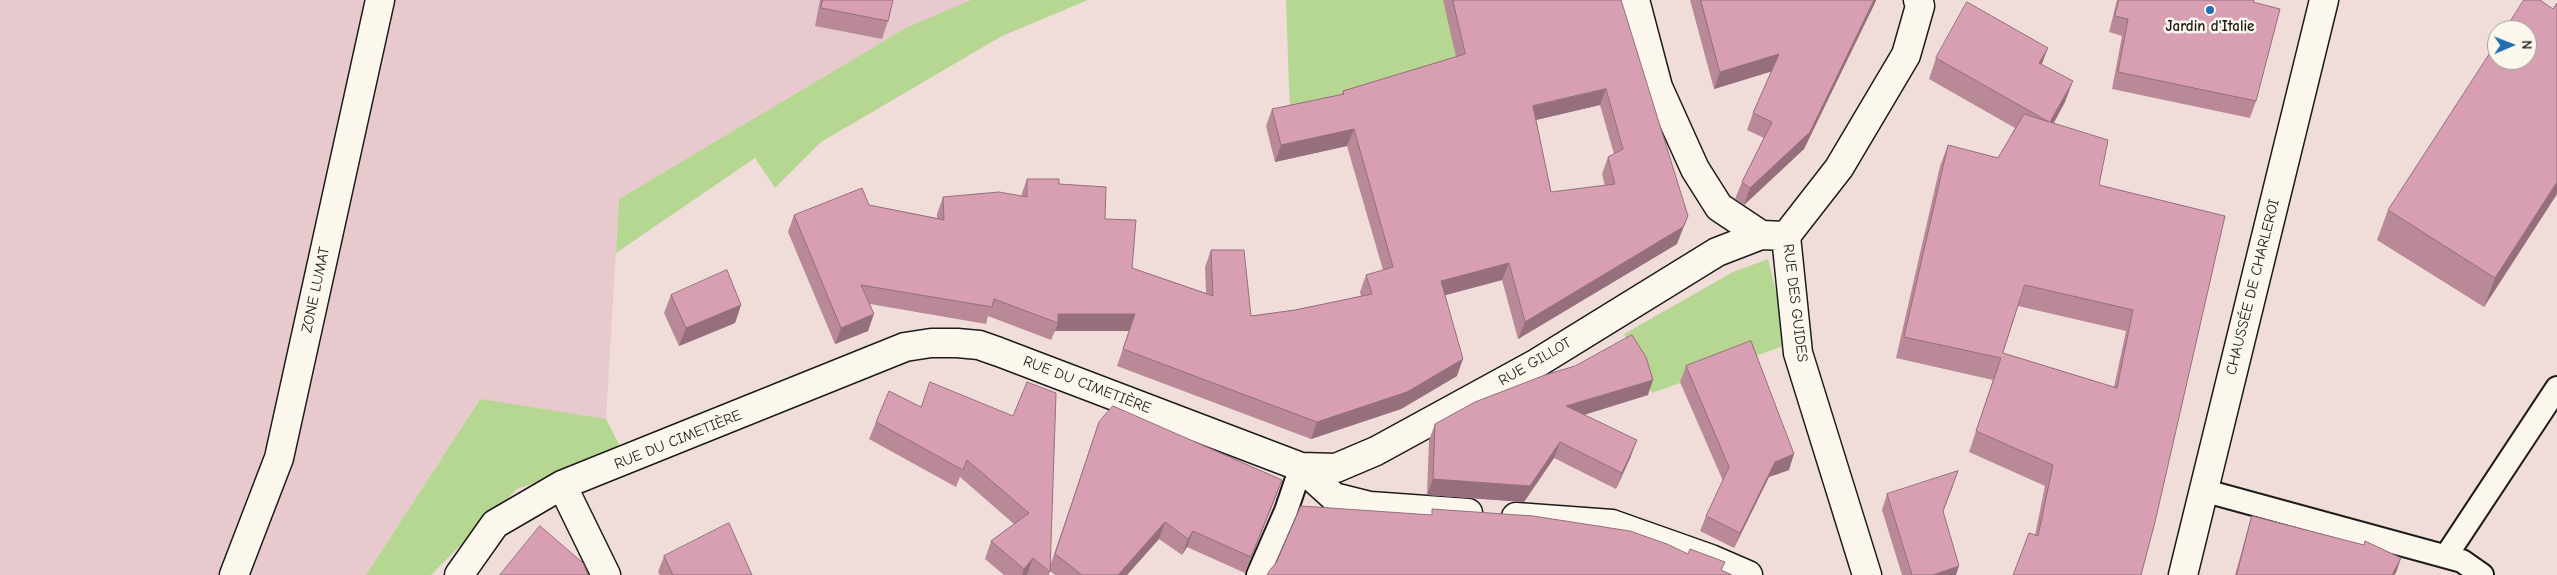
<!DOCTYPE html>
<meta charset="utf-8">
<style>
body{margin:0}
#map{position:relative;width:2557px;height:575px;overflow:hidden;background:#f0ddda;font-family:"Comic Neue",sans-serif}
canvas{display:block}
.north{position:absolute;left:2487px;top:20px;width:50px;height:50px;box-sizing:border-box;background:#fbf7ec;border:1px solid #a29f99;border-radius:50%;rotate:89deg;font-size:14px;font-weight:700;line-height:20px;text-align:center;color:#1c1c1c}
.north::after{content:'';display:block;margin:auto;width:18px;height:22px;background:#1f6fb2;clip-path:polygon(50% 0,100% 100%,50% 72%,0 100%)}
</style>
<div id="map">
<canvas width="2557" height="575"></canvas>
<div class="north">N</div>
</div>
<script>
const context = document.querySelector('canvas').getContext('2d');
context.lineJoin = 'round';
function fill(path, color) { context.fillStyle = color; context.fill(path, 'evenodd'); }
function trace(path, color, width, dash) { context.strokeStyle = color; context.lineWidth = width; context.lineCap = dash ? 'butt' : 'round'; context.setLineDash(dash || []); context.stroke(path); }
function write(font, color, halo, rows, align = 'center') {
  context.font = font + ' "Comic Neue",sans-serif'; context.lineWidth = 5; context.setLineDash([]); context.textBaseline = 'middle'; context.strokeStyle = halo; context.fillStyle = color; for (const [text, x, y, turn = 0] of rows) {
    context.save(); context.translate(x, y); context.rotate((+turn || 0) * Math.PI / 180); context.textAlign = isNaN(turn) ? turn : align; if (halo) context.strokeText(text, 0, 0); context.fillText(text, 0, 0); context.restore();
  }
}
fill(new Path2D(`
 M0,0H971L906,29L619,199L606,419L479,400L366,575H0Z`), '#e8cace');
fill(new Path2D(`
 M971,0H1088L1002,36L821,142L775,188L755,158L616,253L619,199L906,28Z
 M1286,0H1445L1457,62L1291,141Z
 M1768,259L1789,344L1652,393L1624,334L1733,272Z
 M480,399L606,419L624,454L517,489L431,575H366Z`), '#b5d791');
const lane = new Path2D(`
 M2202,490L2462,561L2482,575
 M2446,556L2557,388
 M1258,575L1286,511L1301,467`);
const street = new Path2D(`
 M1635,0L1658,87L1695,169L1719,207L1761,235
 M1301,467L1336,468L1376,451L1537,363L1717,252L1761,235L1786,236
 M562,485L606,575
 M1516,517L1612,524L1711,559L1748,575
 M234,575L279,458L380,0
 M459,575L495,524L562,485L905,347L931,343H957L979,345L999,352L1301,467L1334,497L1370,506L1468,513
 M1867,575L1798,353L1786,236L1839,168L1906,55L1920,6L1918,0`);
const secondary = new Path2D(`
 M2183,575L2324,0`);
trace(lane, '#1c1c1c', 26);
trace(street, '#1c1c1c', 31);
trace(secondary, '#1c1c1c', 31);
trace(lane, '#fbf7ec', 22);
trace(street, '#fbf7ec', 28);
trace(secondary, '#fbf7ec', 28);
fill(new Path2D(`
 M820,0H893L888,21L882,39L815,26Z
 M1443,0H1621L1677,244L1518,339L1502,280L1445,295L1457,376L1401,409L1311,439L1117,366L1129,331H1055L1051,340L988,316L986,324L870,304L868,331L835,344L788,232L794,215L869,205L937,218V214L943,197L1021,196L1027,179L1059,184L1105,219L1132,268L1206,293L1205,267L1211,250L1251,316L1295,310L1361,296L1360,292L1366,275L1383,270L1347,146L1275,162L1266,126L1272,109L1341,95L1343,91L1456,57ZM1600,105L1614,154L1608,157L1602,174L1605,186L1551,192L1536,120Z
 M1690,0H1876L1804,149L1744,205L1735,199L1742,182L1764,138L1747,130L1753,113L1772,71L1714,89Z
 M2117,0H2254L2256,101L2250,118L2112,89L2122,36L2109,32Z
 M1936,58L2042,64L2065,102L2054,123L2099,185L2225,216L2141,575L2035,535L2045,486L1969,452L1993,380L1896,358L1940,166L1948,145L1998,158L2015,128L1929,79ZM2018,306L2126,331L2114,387L2003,353Z
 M2557,194L2484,307L2377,240L2388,210Z
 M671,295L741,305L735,323L679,346L664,313Z
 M1686,366L1789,470L1769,477L1734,548L1700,531L1706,516L1723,481L1680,382Z
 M1648,395L1584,415L1631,456L1616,489L1554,458L1524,502L1427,495L1429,440L1435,424Z
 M921,407L1013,416L1050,566L1099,422L1282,480L1245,573L1187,547L1182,555L1159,539L1127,575H1055L1050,571L1049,575H1004L985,559L991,541L1014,524L960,477L956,487L869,439L876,422Z
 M1953,486L1943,512L1956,575H1902L1882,510L1887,494Z
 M2252,516L2401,558L2394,575H2235L2247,532Z
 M664,556L752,575H660L658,572Z`), '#b98998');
fill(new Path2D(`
 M1874,0H1876L1875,3L1804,149L1744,205L1750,188Z
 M2048,48L2040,69L2039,63Z
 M1779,54L1773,71L1714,89L1720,72Z
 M2073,81L2065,102L2042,143L2050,122Z
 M1606,89L1600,105L1527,122L1533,106Z
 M1354,129L1347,146L1275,162L1281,145Z
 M2557,182V194L2484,307L2495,278Z
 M1688,216L1677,244L1518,339L1525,322Z
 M1509,263L1502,280L1435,298L1441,281Z
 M741,305L735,323L679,346L686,328Z
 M874,314L868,331L835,344L841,328Z
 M1058,314H1135L1129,331H1055L1058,323Z
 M1463,359L1457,376L1401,409L1311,439L1317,422Z
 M1653,380L1648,395L1560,422L1566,406Z
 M1637,440L1631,456L1616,489L1622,473Z
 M1560,442L1554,458L1524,502L1427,495L1433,479Z
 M1794,454L1789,470L1769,477L1734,548L1740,533L1775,462Z
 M1282,480L1276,497L1245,573L1251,557Z
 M1165,522L1159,539L1127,575H1118Z
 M1193,531L1187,547L1182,555L1188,539Z
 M1033,558L1027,575H1022L1024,569Z
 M2401,558L2396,573L2394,575H2392Z
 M1959,566L1956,575H1933Z`), '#966f7c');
const building = new Path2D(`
 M823,0H893L888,21L821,8Z
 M1453,0H1621L1688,216L1683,227L1525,322L1509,263L1441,281L1463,359L1407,392L1317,422L1123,349L1135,314H1058V323L994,299L992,307L861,285L874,314L841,328L794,215L862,188L869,205L944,220L943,197L999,192L1027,197V179H1059V184L1106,187L1105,219L1136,220L1132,268L1213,296L1211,250H1244L1251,316L1295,310L1372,294L1366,275L1393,267L1354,129L1281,145L1272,109L1344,94L1343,91L1465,54ZM1606,89L1623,149L1608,157L1615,184L1551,192L1533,106Z
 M1701,0H1874L1810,132L1750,188L1742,182L1772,122L1753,113L1779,54L1720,72Z
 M2119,0H2254L2253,2L2280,9L2256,101L2118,72L2128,19L2115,16Z
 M2524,0H2540L2553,9L2557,3V182L2495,278L2388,210L2497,42V60H2527V30H2505Z
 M1967,2L2048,48L2039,63L2073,81L2050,122L2108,140L2099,185L2225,216L2155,522L2141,575H2013L2029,533L2038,536L2053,465L1976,431L2001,358L1904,337L1948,145L1998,158L2024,114L2049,122L1936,58ZM2025,285L2133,310L2117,388L2003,353Z
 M727,270L741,305L686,328L671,295Z
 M1632,335L1646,357L1653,380L1566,406L1637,440L1622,473L1560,442L1530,486L1433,479L1435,424L1475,402L1545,375L1575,366Z
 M1751,341L1794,454L1775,462L1740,533L1706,516L1729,467L1686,366Z
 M930,382L1013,416L1027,382L1056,393L1050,572L1033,558L1024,569L991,541L1029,513L967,460L963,470L876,422L889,391L921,407Z
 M1113,406L1282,480L1251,557L1193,531L1188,539L1165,522L1118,575H1082L1055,554L1099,422Z
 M1958,471L1943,511L1959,566L1933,575H1912L1887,494Z
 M1301,506L1432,515V509L1533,516L1630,531L1667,544L1688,554L1690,549L1725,562L1721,570L1732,575H1267L1270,570L1276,563Z
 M2252,516L2364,545L2365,541L2401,558L2392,575H2237Z
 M729,523L752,575H673L664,556Z
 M540,526L583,563L588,575H500Z`);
fill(building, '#d79fb1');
trace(building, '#966f7c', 1);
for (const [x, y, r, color] of [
 [2210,10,5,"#1f6fb2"]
]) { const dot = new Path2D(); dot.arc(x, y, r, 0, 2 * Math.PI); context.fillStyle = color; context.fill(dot); trace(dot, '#fbf7ec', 2); }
write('bold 15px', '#1c1c1c', '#fbf7ec', [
 ["Jardin d'Italie",2210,27]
]);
write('15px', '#1c1c1c', '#fbf7ec', [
 ["CHAUSSÉE DE CHARLEROI",2253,287,-76],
 ["ZONE LUMAT",316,290,-78],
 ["RUE DES GUIDES",1795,303,83],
 ["RUE GILLOT",1535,362,-30],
 ["RUE DU CIMETIÈRE",1087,385,21],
 ["RUE DU CIMETIÈRE",678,440,-22]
]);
</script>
